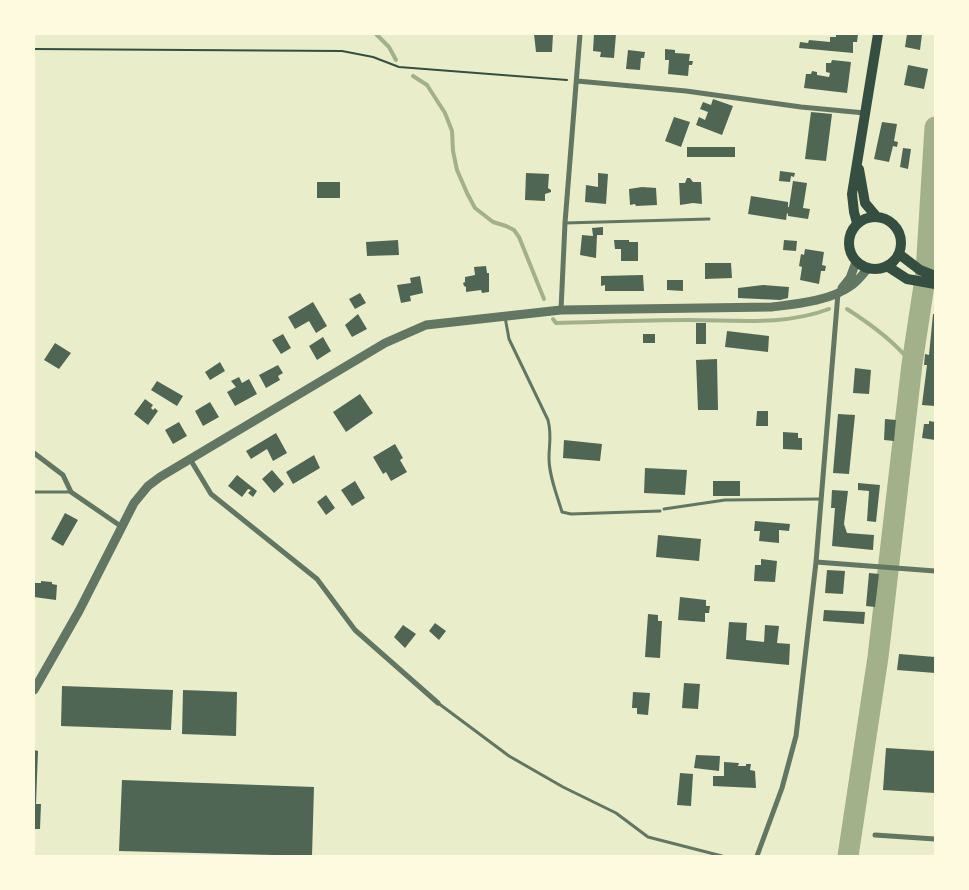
<!DOCTYPE html>
<style>
body{margin:0}
#map{position:relative;width:969px;height:890px;overflow:hidden;background:#e9edc9;font-family:Bitter,serif}
canvas{display:block}
.frame{position:absolute;inset:0;border:35px solid #fefae0;pointer-events:none}
</style>
<div id="map">
<canvas width="969" height="890"></canvas>
<div class="frame"></div>
</div>
<script>
const context = document.querySelector('canvas').getContext('2d');
context.lineJoin = 'round';
function trace(path, color, width, dash) { context.strokeStyle = color; context.lineWidth = width; context.lineCap = dash ? 'butt' : 'round'; context.setLineDash(dash || []); context.stroke(path); }
function fill(path, color) { context.fillStyle = color; context.fill(path, 'evenodd'); }
trace(new Path2D(`
 M376,34L389,47L396,60
 M413,76L427,85L445,113L452,131L453,151L457,170L467,193L475,208L493,222L506,226L514,230L519,237L544,299
 M847,309C869,323 897,344 912,364
 M553,319L556,323C600,322 645,320 689,320C736,320 784,326 829,309`), '#a3b18a', 4);
trace(new Path2D(`
 M848,856L878,657L912,364L926,272L935,127`), '#a3b18a', 21);
fill(new Path2D(`
 M534,34H553L552,52H536Z
 M594,34H616L614,58L600,57L601,52L593,51Z
 M836,34H858L857,42H853V53L799,48L800,42L808,43L809,40L830,42V37H836Z
 M907,34H922L920,50L905,47Z
 M665,49L675,50V53L690,54L689,61H693L692,65H689L688,76L668,74L669,60H665Z
 M628,50L645,52L644,58H641L640,70L626,69Z
 M832,60L851,62L847,93L804,88L806,74H811L812,71L817,72V75L829,77L830,73L826,72V63H831Z
 M908,65L928,69L924,89L904,85Z
 M713,99L733,106L722,135L696,125L699,117L705,120L708,112L700,109L703,102L711,105Z
 M811,112L832,114L826,161L805,159Z
 M674,117L690,122L681,147L665,141Z
 M882,122L897,124L894,141L898,142L897,147L893,146L889,162L874,159Z
 M687,147H735V157H687Z
 M903,148L911,149L908,169L900,167Z
 M780,171L795,173L794,177L791,176L790,182L779,181Z
 M526,173L549,174L548,188L551,190V192L545,194V201L525,200Z
 M598,173L608,174L606,204L585,202L586,185L598,187Z
 M687,178H690L693,182H701L702,204L693,203L680,205L679,183H685Z
 M793,181L807,183L803,208L810,209L808,219L788,216V214L787,213L786,220L748,214L751,196L788,202V207H789Z
 M317,182H340V198H317Z
 M642,187L656,188L657,205L636,206L635,204L630,205L629,189Z
 M603,227V235H597L596,258L580,255L582,235L593,236L592,228Z
 M398,240L399,255L367,256L366,242Z
 M614,240H629V242H638V261H621V249H615Z
 M784,240L797,241L796,251L783,250Z
 M805,249L824,252L822,265L826,266L825,271H821L819,284L800,280L802,267L799,266L801,254L804,255Z
 M705,263H731L732,278L705,279Z
 M486,266L487,273H489V292L482,293L481,290L466,292V287L464,286L463,283L465,282V277L475,275L474,267Z
 M643,275L644,291H605V285L601,286V276Z
 M420,276L423,293L410,296L411,301L401,303L397,285L411,283L410,278Z
 M667,280H683V291L667,290Z
 M763,285L789,287L788,298L780,300L738,298V288Z
 M360,293L366,303L355,309L349,299Z
 M313,302L327,326L316,333L309,321L295,329L288,317Z
 M358,314L367,329L352,337L345,325Z
 M933,314H935V406L922,405L927,365H924L925,354L929,355Z
 M696,323H706V344H696Z
 M727,331L769,336L768,352L725,347Z
 M283,334L291,348L281,354L272,340Z
 M643,334H655V343H643Z
 M323,337L331,351L317,360L309,346Z
 M55,343L71,353L59,369L44,360Z
 M717,359L718,410H698L696,360Z
 M220,362L225,371L210,380L205,372Z
 M278,365L283,373L278,376L280,380L266,388L259,375Z
 M855,368L871,370L869,394L853,393Z
 M239,377L242,383L249,379L257,394L235,406L227,392L236,387L231,381Z
 M157,381L183,396L177,406L151,390Z
 M360,394L373,413L346,432L333,412Z
 M145,399L153,405L151,408L153,410L155,408L158,411L148,425L134,414Z
 M210,402L219,417L203,426L195,411Z
 M757,411H768V426H756Z
 M838,414L855,415L849,474L833,473Z
 M885,419L896,420L894,441L884,440Z
 M929,421L935,422V440L922,438L924,424H929Z
 M179,422L187,436L173,444L165,430Z
 M783,432L798,433V438H802V450L783,449Z
 M276,433L287,453L273,461L267,449L251,459L246,451Z
 M564,440L602,444L600,461L563,458Z
 M395,444L403,458L400,460L407,472L391,481L386,472L383,474L373,457Z
 M314,455L320,468L293,484L286,472Z
 M645,468L687,470L685,495L644,493Z
 M272,470L284,484L274,493L262,479Z
 M237,475L257,491L253,497L248,493L251,490L248,489L242,497L228,486Z
 M355,481L365,498L352,506L341,490Z
 M713,481H740V496H713Z
 M858,483L880,485L876,522L867,521L869,491L858,490Z
 M832,490L848,491L844,524L847,533L874,535L873,550L832,546L835,508H831Z
 M326,495L335,508L326,515L317,502Z
 M65,513L78,520L63,546L51,539Z
 M755,521L790,524L789,531L779,530V543L759,541L760,531H754Z
 M658,535L701,539L699,561L656,557Z
 M761,559L777,561L775,582L754,581L755,565H761Z
 M827,570L845,571L843,594L825,593Z
 M869,573L879,574L875,607L866,606Z
 M41,581L52,582V584L57,585L56,600L34,597V583H41Z
 M680,597L706,600V606H710L709,613H705V622L678,620Z
 M824,610L865,612L864,624L823,621Z
 M648,614L658,615V621H662L660,658L645,657Z
 M729,622L747,623L746,640L764,642L765,625L779,626L777,643L790,644L789,665L726,659Z
 M435,623L446,631L439,640L429,631Z
 M403,625L416,634L405,648L394,637Z
 M899,654L935,657V673L897,670Z
 M684,683L700,684L698,709L682,708Z
 M62,686L173,690L171,730L61,726Z
 M183,690L237,692L236,736L182,734Z
 M633,692L650,693L648,715L637,714V708H632Z
 M886,748L935,751V793L883,790Z
 M34,750L38,751L36,804H41L40,829H34Z
 M696,755L720,756L719,771L694,768Z
 M724,762L739,763L738,766H746V764H751L750,770L755,771L756,788L713,786V776H724Z
 M680,773L693,774L691,806L677,805Z
 M122,780L314,787L312,856L119,851Z`), '#4f6655');
trace(new Path2D(`
 M34,49L342,51L373,57L399,67L567,80`), '#344e41', 2);
trace(new Path2D(`
 M565,223L709,219
 M505,317L509,339L548,420C552,436 549,443 549,458C549,476 557,495 562,512L571,514L660,511
 M34,492H71
 M664,509L725,500L821,499
 M438,703L509,756L563,787L616,813L648,837L722,856`), '#617663', 3);
trace(new Path2D(`
 M577,81L686,91L801,107L865,113
 M561,310L565,223L580,34
 M34,453L63,475L71,492L122,527
 M190,459L211,494L317,579L355,630L438,703
 M816,562L935,571
 M875,835L935,839
 M757,856L782,788L796,736L816,562L838,293`), '#617663', 5);
trace(new Path2D(`
 M842,288L850,278L856,262
 M34,690L79,611L134,503L148,486L160,477L385,343L426,325L561,310L772,307C797,304 831,301 852,285C858,281 863,274 868,268`), '#617663', 9);
trace(new Path2D(`
 M859,169L865,203L876,216
 M849 243a26 26 0 1 1 52 0a26 26 0 1 1-52 0Z
 M857,223L854,212L852,194L878,34
 M899,254L920,270L935,276
 M887,266L907,279L935,284`), '#344e41', 10);
</script>
